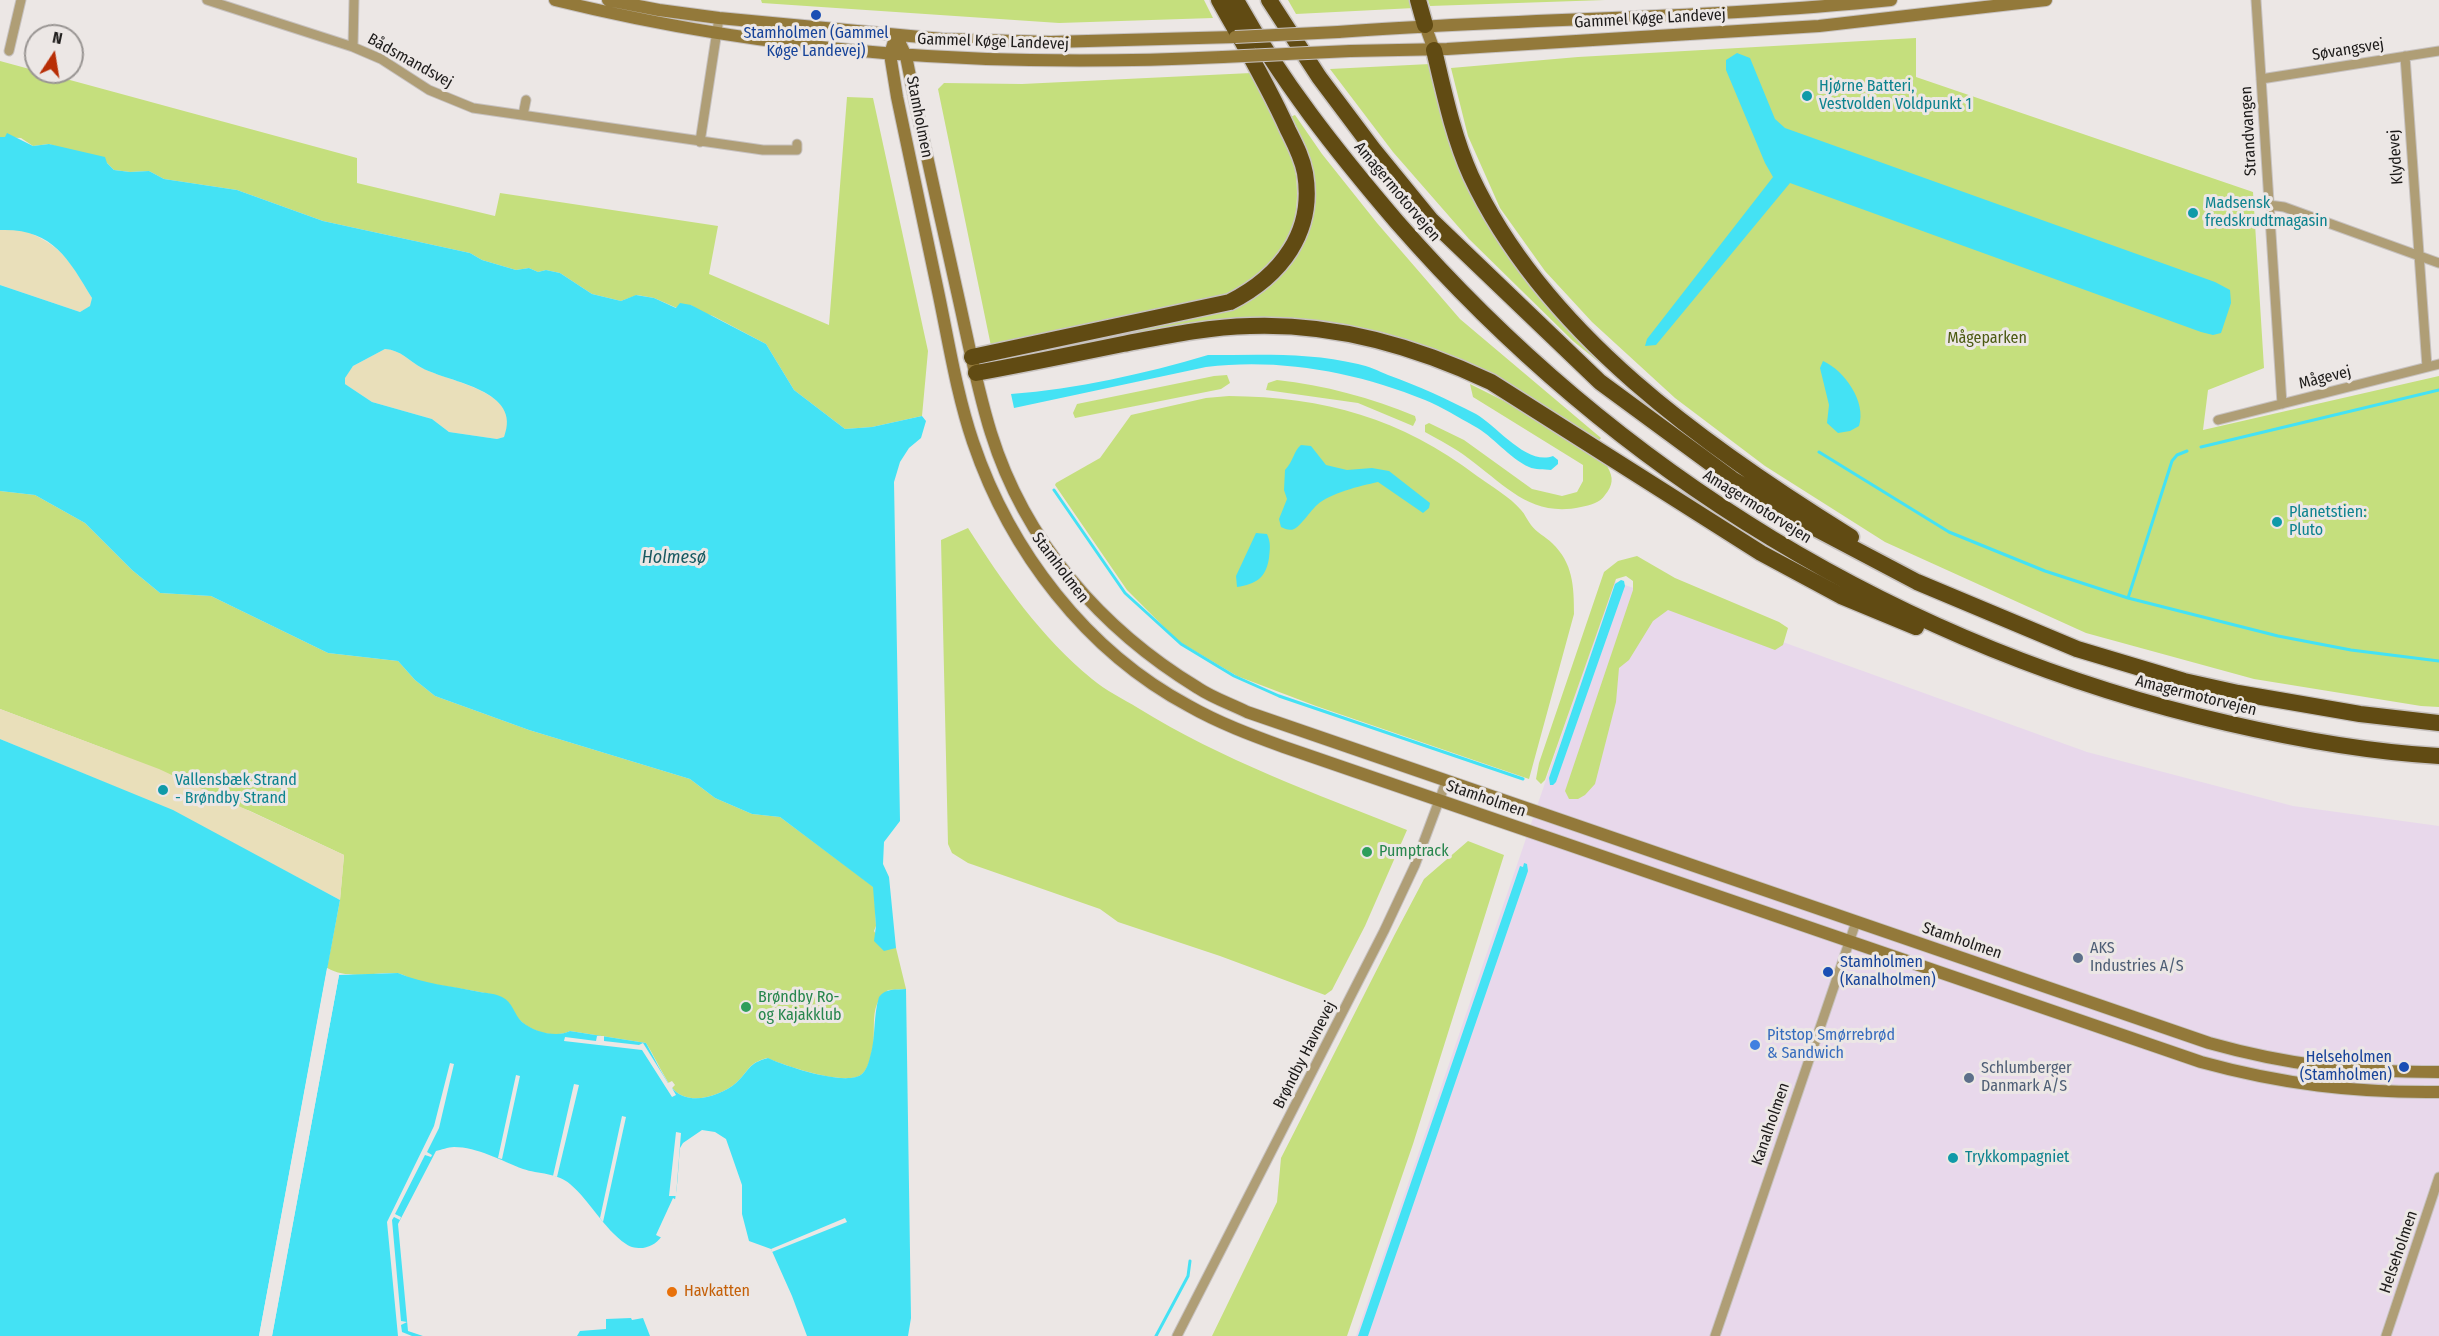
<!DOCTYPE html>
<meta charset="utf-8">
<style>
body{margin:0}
#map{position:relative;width:2439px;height:1336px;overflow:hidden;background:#ece7e5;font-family:"Fira Sans Condensed",sans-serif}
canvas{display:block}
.north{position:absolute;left:24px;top:24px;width:60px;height:60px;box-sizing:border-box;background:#ece7e5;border:2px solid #999593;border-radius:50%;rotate:12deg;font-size:16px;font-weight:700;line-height:24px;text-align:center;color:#1c1a19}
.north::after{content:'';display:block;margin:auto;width:21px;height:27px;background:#b82e06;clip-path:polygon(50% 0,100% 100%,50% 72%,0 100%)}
</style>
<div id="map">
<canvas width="2439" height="1336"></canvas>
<div class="north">N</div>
</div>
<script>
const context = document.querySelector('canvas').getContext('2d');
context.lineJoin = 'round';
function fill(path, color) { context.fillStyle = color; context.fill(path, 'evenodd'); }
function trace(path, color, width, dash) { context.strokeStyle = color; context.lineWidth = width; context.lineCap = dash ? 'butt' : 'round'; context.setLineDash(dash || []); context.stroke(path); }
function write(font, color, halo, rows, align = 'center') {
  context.font = font + ' "Fira Sans Condensed",sans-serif'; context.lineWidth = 6; context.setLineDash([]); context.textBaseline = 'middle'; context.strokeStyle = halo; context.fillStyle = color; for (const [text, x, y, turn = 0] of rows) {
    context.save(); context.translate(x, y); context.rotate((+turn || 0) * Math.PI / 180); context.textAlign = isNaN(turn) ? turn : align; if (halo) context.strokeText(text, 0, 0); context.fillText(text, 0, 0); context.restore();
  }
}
fill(new Path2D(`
 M1614,581L2087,752L2293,806L2439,826V1336H1356Z`), '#e8d8eb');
fill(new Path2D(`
 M761,0H1204L1213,18L1059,23L762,3Z
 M1288,0H1412L1414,8L1296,14Z
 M1428,0H1605L1430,6Z
 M1916,38V77L2253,192L2264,368L2208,390L2203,430L2439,376V707L2421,706L2254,679L2086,633L1885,542L1765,466L1675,398L1592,322L1545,271L1500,208L1468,136L1451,68L1578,57Z
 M0,61L357,158V183L495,216L500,193L718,226L709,274L829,325L847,97L873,98L928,351L922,416L872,427L845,429L794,390L766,344L713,316L701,312L691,305L677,308L654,298L637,295L621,301L592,294L560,273L546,270L538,272L529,268L516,270L482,260L470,253L323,221L237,190L164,179L149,171L130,172L114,170L107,163L49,144L33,146L21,138L0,137Z
 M1430,64L1488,219L1654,407L1573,341L1469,239L1393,152L1330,69Z
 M1251,73C1264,99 1279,124 1290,151C1296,165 1297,181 1297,196C1296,251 1269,273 1224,297L991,346L938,89L944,83L1022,84Z
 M1295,115L1322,154L1377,223L1460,319L1601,438L1598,442L1472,366L1428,347L1385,333L1344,324L1301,319L1252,318L994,365V361L1225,311L1259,295L1284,273L1300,245L1311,213L1290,117Z
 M1227,375L1230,383L1221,389L1075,418L1073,413L1077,404L1214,376Z
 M1277,380C1324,385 1372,398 1415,416L1416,420L1413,426L1358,403L1266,390L1268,383Z
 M1470,384L1512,405L1607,466C1614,478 1613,485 1605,495C1600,503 1590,505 1581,507C1531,518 1505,485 1468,458C1455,448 1439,440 1425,432V425L1429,423L1464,440L1532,489L1562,496L1577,492L1583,481V465L1473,397Z
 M1229,396C1325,397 1401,418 1477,476C1491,486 1510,497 1521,510C1525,514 1527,520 1531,525C1536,532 1546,537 1552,543C1573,563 1574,586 1574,614L1529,779L1316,706L1237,676L1178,641L1127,590L1055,485L1056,483L1100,458L1131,415L1206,398Z
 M0,491L35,495L85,523L132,570L160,593L211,596L328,653L398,661L415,680L435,696L529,730L690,779L715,798L752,814L780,817L874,887L876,926L874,931L884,948H896L906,989L888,990C885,994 879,999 877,1004C872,1016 875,1033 873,1046C871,1055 869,1069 861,1075C844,1086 786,1066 767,1058C748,1063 749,1071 736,1083C722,1095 691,1106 675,1091C666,1082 654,1055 646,1043L570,1031C556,1038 535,1033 523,1023C507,1010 517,1000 490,994C466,989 441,986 417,981C409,979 403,973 395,973C372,972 349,980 327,968L340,900L344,855L250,811L196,791L111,751L0,709Z
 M968,528C1003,583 1041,637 1092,679C1105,690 1123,699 1138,708C1222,760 1316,794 1407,830L1365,926L1332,990L1325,995L1220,956L1118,922L1100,909L968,863L952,853L948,844L941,540Z
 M1637,556L1675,578L1779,622L1788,628L1783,645L1775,650L1668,610L1653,621L1629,660L1619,668L1616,702L1595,784L1585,795L1578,799H1569L1565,791L1633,590V581L1626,576L1616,579L1545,780L1541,784L1536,779L1539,763L1604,572L1618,561Z
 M1468,841L1504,855L1413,1144L1347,1336H1212L1277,1202L1281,1158L1395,934L1424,879Z`), '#c5df7d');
fill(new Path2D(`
 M19,229C62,244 70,261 92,298L91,306L80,312L0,285V230Z
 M385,349C401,350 409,361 422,368C445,380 510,390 509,424C509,428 506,433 504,437L497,439L449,432L432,419L372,402L345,384L344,378L353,366Z
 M0,709L159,769L344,855L340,900L173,811L0,739Z`), '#e9dfba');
fill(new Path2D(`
 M1737,53L1750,58L1775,119L1785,128L2215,282L2230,290L2231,303L2221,333L2213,335L2201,332L1790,183L1656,345L1645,346L1647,339L1773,177L1765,163L1726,70V60Z
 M7,133L33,146L49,144L105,157L107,163L114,170L130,172L149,171L164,179L237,190L323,221L470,253L482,260L516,270L529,268L538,272L546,270L560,273L592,294L621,301L636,295L654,298L676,308L680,303L691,305L766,344L794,390L845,429L872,427L922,416L926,421L921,438L909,448L900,462L894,482L900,821L884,842L883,864L889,877L896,948L884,951L874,941L876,926L873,887L780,817L752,814L715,798L690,779L529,730L435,696L415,680L398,661L328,653L211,596L160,593L132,570L85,523L35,495L0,491V285L80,312L90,306L92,298C68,258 52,228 0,230V137H5ZM385,349C401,350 409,361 422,368C451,383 523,390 504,437L497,439L449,432L432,419L372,402L345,384V378L353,366Z
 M1208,355C1257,355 1309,352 1358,364C1368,366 1379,371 1388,375C1419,386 1447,399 1476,414C1497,426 1527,466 1553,456L1558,460V464L1551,470C1544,469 1535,470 1529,467C1509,458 1493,436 1474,426C1458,417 1442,407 1425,400C1356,372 1280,358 1206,367L1014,408L1011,394C1077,389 1144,374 1208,355Z
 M1823,361C1844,370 1867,402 1859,426L1850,431L1838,433L1827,423L1829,405L1820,368Z
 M1301,445L1311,446L1326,465L1347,470L1372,468L1389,471L1430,503L1429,508L1423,513L1378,482C1360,486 1330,493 1317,505C1311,510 1300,527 1294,529C1290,531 1285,529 1281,527L1279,519L1287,499L1284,490L1285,470C1293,462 1294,450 1301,445Z
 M1256,533L1267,534C1271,543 1270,548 1269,558C1266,578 1256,584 1237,587L1236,576Z
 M1621,580L1624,581L1625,586L1556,782L1553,785H1550L1549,778L1615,584Z
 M0,739L173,810L340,900L259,1336H0Z
 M1524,863L1527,864L1528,871L1368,1336H1358L1520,866L1523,867Z
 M398,973C424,984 452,986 480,992C487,993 496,994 502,997C513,1002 514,1015 522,1022C534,1032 557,1038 570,1031L646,1043C653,1055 666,1083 675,1091C691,1106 722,1095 736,1083C749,1071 748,1063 768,1058C785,1066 847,1087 862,1074C866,1071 869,1062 870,1057C876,1038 873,1016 879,997C886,988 895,990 906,989L911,1318L908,1336H807L792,1296L771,1249L749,1241L742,1214V1185L726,1139L715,1132L702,1130L683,1143L680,1148C677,1175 679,1243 643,1248C637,1248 631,1248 626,1244C603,1228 591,1202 570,1184C558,1173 538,1174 523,1169C502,1161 477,1147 454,1147C448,1147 441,1150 436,1151L398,1224L408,1331L423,1336H272L339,975Z
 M631,1318L632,1320L643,1318L650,1336H577L580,1331L606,1329V1319Z`), '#44e2f4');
fill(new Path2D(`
 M327,968L330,970L262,1336H259Z
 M336,973L339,975L272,1336H269Z
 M597,1036H604V1041L639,1045L643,1043L668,1083L672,1081L675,1085L672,1088L676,1095L672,1097L642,1050L564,1041L565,1037L596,1041Z
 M450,1063L454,1064L439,1128L427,1152L432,1155L431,1157L425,1155L395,1214L401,1217L400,1220L394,1217L392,1220L401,1321L407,1322L401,1325L402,1332L412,1336H398L387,1222L434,1126Z
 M516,1075L520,1076L502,1159L498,1158Z
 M574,1084L579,1085L557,1177L553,1176Z
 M622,1116L626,1117L603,1222L600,1218Z
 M676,1132L681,1133L676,1196H669Z
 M673,1198L678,1201L674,1220L664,1239L656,1235Z
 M845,1218L847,1222L772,1252L771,1249Z`), '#ece7e5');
trace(new Path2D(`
 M2201,447L2439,390
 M1819,452L1949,532L2045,571L2128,598L2278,636L2351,650L2439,661
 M1054,490L1125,593L1181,644L1234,676L1279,696L1523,779
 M2128,598L2172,461L2177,455L2187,451
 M1156,1336L1188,1276L1190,1261`), '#44e2f4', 3);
const street = new Path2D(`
 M207,0L353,47L354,0
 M2256,0L2282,404
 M353,47L381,59L429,90L473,108L763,150H797V144
 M9,51L21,0
 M2405,56L2427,367
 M2261,79L2439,51
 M523,115L526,100
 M700,142L719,18
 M2269,205L2284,207L2439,263
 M2218,420L2439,364
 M1177,1336L1384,931L1415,865L1446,782
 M1715,1336L1856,922
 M2386,1336L2439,1177`);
const secondary = new Path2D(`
 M555,0C777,55 995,68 1223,57
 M608,0L659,10L719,18L942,39L1051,42L1235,37
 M1425,25L1434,50
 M1338,32C1522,18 1707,19 1891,0
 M896,35L890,54L897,97C911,163 925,230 939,296C949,344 957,395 973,442C1010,551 1086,651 1189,706C1219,723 1251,735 1284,747L2201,1062C2281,1084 2355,1093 2439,1092
 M896,35L906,56C921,133 939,210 956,287C967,335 976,385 991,433C1025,542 1101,629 1198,688C1213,698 1231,704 1247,712L2209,1043C2291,1066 2354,1072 2439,1072
 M1350,51L1447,49L1819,26L2046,0`);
const highway = new Path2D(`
 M1236,0C1280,80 1338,153 1397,222C1616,473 1901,648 2227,723C2296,739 2368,752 2439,756
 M1269,0L1319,77L1373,149L1431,220L1600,382L1732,479L1809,525L1917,582L2077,649L2184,681L2238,693L2360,714L2439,723
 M1418,0L1425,25
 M1434,50C1444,92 1453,136 1471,176C1545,334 1706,447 1851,537
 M972,357L1230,302C1281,276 1315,232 1305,173C1302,157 1295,144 1288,130C1268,85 1243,43 1219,0
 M976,373C1025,364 1074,354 1123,344C1165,336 1207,327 1250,326C1335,323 1415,346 1491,382L1761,553L1841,596L1916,627`);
trace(street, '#c7c2c0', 11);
trace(secondary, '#c7c2c0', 14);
trace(highway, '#c7c2c0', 19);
trace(street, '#af9e76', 9);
trace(secondary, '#93793a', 12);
trace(highway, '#614b13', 16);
const secondaryBridge = new Path2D(`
 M1235,37L1338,32
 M1223,57L1350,51`);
trace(secondaryBridge, '#c7c2c0', 14, []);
trace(secondaryBridge, '#93793a', 12);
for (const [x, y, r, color] of [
 [816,15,6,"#1a4fb4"],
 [1807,96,6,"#0f9aa8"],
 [2193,213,6,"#0f9aa8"],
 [2277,522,6,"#0f9aa8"],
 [163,790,6,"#0f9aa8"],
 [1367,852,6,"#2e9e5b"],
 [2078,958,6,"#5c6f8a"],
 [1828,972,6,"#1a4fb4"],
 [746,1007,6,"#2e9e5b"],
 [1755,1045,6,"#3f7fe0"],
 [2404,1067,6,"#1a4fb4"],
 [1969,1078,6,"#5c6f8a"],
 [1953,1158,6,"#0f9aa8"],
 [672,1292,6,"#e8710a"]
]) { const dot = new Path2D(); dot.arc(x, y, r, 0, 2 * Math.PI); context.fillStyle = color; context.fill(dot); trace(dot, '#ece7e5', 2); }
write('16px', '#1c1a19', '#ece7e5', [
 ["Gammel Køge Landevej",1650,19,-3],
 ["Gammel Køge Landevej",993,42,2],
 ["Søvangsvej",2348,50,-9],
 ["Bådsmandsvej",410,61,29],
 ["Stamholmen",919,117,79],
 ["Strandvangen",2249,131,-93],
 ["Klydevej",2396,157,-94],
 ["Amagermotorvejen",1397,192,50],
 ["Mågevej",2325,378,-14],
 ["Amagermotorvejen",1757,507,32],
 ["Stamholmen",1060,568,53],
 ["Amagermotorvejen",2196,696,14],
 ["Stamholmen",1486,799,19],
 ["Stamholmen",1962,941,19],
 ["Brøndby Havnevej",1305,1055,-63],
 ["Kanalholmen",1771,1124,-71],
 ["Helseholmen",2399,1252,-71]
]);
write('16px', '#164399', '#ece7e5', [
 ["Stamholmen (Gammel",816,34],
 ["Køge Landevej)",816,52],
 ["Stamholmen",1840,963,"left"],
 ["(Kanalholmen)",1840,981,"left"],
 ["Helseholmen",2392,1058,"right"],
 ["(Stamholmen)",2392,1076,"right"]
]);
write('16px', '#0d838f', '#ece7e5', [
 ["Hjørne Batteri,",1819,87],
 ["Vestvolden Voldpunkt 1",1819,105],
 ["Madsensk",2205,204],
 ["fredskrudtmagasin",2205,222],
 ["Planetstien:",2289,513],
 ["Pluto",2289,531],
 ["Vallensbæk Strand",175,781],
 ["- Brøndby Strand",175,799],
 ["Trykkompagniet",1965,1158]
], 'left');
write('16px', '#4b5a12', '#ece7e5', [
 ["Mågeparken",1987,339]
]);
write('16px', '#27864d', '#ece7e5', [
 ["Pumptrack",1379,852],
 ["Brøndby Ro-",758,998],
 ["og Kajakklub",758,1016]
], 'left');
write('16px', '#4e5e75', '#ece7e5', [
 ["AKS",2090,949],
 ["Industries A/S",2090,967],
 ["Schlumberger",1981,1069],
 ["Danmark A/S",1981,1087]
], 'left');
write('16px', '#366cbe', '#ece7e5', [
 ["Pitstop Smørrebrød",1767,1036],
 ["& Sandwich",1767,1054]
], 'left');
write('16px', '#c56008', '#ece7e5', [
 ["Havkatten",684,1292]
], 'left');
write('italic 18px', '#185960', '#ece7e5', [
 ["Holmesø",674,558]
]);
</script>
